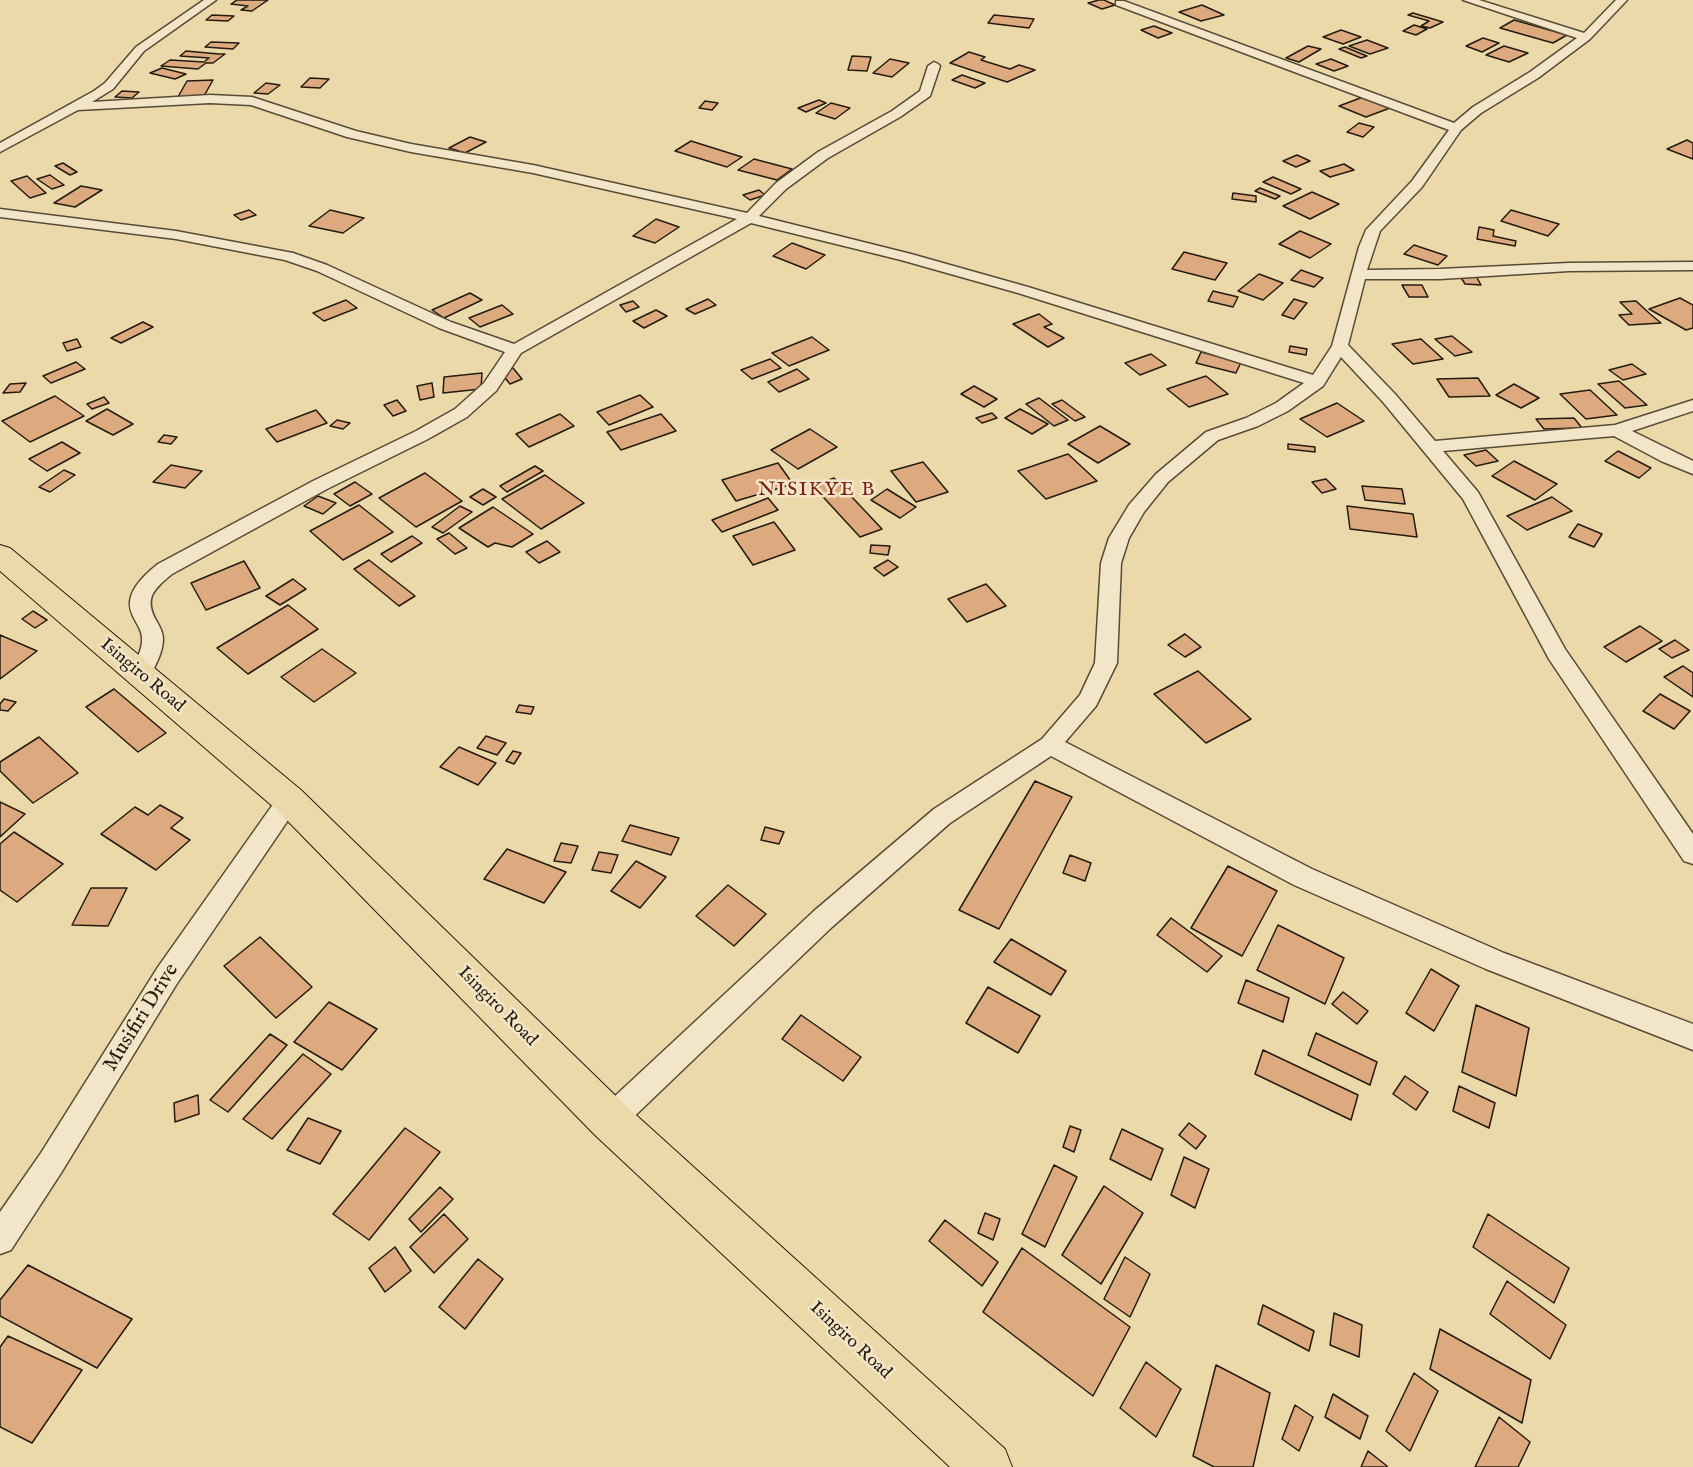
<!DOCTYPE html>
<style>
body{margin:0}
canvas{display:block;background:#ecd9aa}
</style>
<canvas width="1693" height="1467"></canvas>
<script>
const context = document.querySelector('canvas').getContext('2d');
context.lineJoin = 'round';
function fill(path, color) { context.fillStyle = color; context.fill(path, 'evenodd'); }
function trace(path, color, width, dash) { context.strokeStyle = color; context.lineWidth = width; context.lineCap = dash ? 'butt' : 'round'; context.setLineDash(dash || []); context.stroke(path); }
function write(font, color, halo, rows, align = 'center') {
  context.font = font + ' "IM FELL English",serif'; context.lineWidth = 5; context.setLineDash([]); context.textBaseline = 'middle'; context.strokeStyle = halo; context.fillStyle = color; for (const [text, x, y, turn = 0] of rows) {
    context.save(); context.translate(x, y); context.rotate((+turn || 0) * Math.PI / 180); context.textAlign = isNaN(turn) ? turn : align; if (halo) context.strokeText(text, 0, 0); context.fillText(text, 0, 0); context.restore();
  }
}
const building = new Path2D(`
 M237,0H268L252,11L241,10L248,6L231,4Z
 M1099,0H1104L1115,5L1102,9L1088,3Z
 M1202,5L1224,15L1201,21L1179,12Z
 M1413,13L1443,22L1430,28L1421,26L1429,21L1408,15Z
 M212,15L234,16L228,21L206,20Z
 M994,15L1034,19L1029,28L988,23Z
 M1514,20L1567,35L1553,43L1500,28Z
 M1414,25L1427,29L1416,35L1403,31Z
 M1154,26L1172,33L1158,38L1141,30Z
 M1341,30L1361,37L1343,44L1323,37Z
 M1483,38L1499,43L1482,52L1466,46Z
 M1367,40L1388,48L1370,54L1349,46Z
 M211,42L239,43L233,49L205,47Z
 M1308,46L1321,49L1299,62L1286,58Z
 M1504,46L1528,53L1509,62L1486,55Z
 M1345,47L1367,56L1361,58L1339,49Z
 M186,51L219,54H225L213,63H206L198,69L161,66L170,60L204,62L209,58L180,56Z
 M969,52L985,57L981,60L1010,69L1019,65L1035,70L1007,82L950,63Z
 M852,56L871,57L867,71L848,70Z
 M890,59L909,63L892,77L873,73Z
 M1331,59L1348,66L1334,71L1316,64Z
 M162,68L186,74L175,79L150,73Z
 M962,75L985,83L975,88L952,80Z
 M310,78L329,79L320,88L301,87Z
 M213,80L204,96L178,97L187,81Z
 M266,83L280,85L268,94L254,93Z
 M122,91L139,92L132,98L115,97Z
 M1363,97L1390,108L1366,117L1339,106Z
 M819,100L826,103L806,112L798,108Z
 M705,101L718,103L712,110L699,108Z
 M831,103L850,108L835,119L816,113Z
 M1359,123L1374,127L1363,137L1347,132Z
 M470,137L486,142L465,153L449,148Z
 M1687,140L1693,143V159L1667,149Z
 M691,141L742,157L727,167L675,151Z
 M1297,155L1310,161L1296,167L1283,161Z
 M754,159L792,169L777,180L738,170Z
 M63,163L77,172L70,175L55,166Z
 M1344,164L1354,170L1330,177L1320,171Z
 M50,175L64,185L52,189L37,179Z
 M27,176L46,193L30,198L11,181Z
 M1273,177L1301,189L1291,194L1263,182Z
 M81,186L102,190L75,207L54,203Z
 M1260,188L1280,196L1275,199L1255,191Z
 M759,190L765,195L750,200L743,195Z
 M1312,192L1339,204L1310,219L1283,206Z
 M1233,193L1256,196V202L1232,199Z
 M249,210L256,215L241,220L234,215Z
 M330,210L364,218L343,233L309,226Z
 M1511,210L1559,224L1548,236L1501,221Z
 M656,219L679,227L655,243L633,236Z
 M1479,227L1494,230L1493,236L1516,241L1515,246L1477,239Z
 M1300,231L1331,244L1310,258L1279,244Z
 M792,243L825,255L806,269L773,256Z
 M1414,245L1447,256L1438,265L1404,254Z
 M1184,252L1227,263L1215,280L1172,269Z
 M1301,270L1323,278L1314,287L1291,280Z
 M1259,274L1283,283L1263,300L1238,291Z
 M1460,276H1476L1481,285L1465,284Z
 M1402,285H1422L1428,297H1409Z
 M1213,291L1238,297L1233,307L1208,301Z
 M470,293L482,300L444,318L432,310Z
 M1680,298L1693,305V328L1686,330L1649,309Z
 M708,299L716,305L695,314L686,309Z
 M1294,299L1307,303L1294,319L1282,315Z
 M346,300L357,308L324,321L313,313Z
 M633,301L639,307L626,312L620,305Z
 M1636,301L1649,313L1661,323L1629,325L1619,315L1632,314L1620,302Z
 M502,305L513,314L480,327L469,318Z
 M656,310L667,316L644,328L633,321Z
 M1039,314L1052,324L1044,327L1064,338L1048,347L1013,324Z
 M143,322L153,327L121,343L111,338Z
 M1452,336L1472,352L1455,356L1435,339Z
 M812,337L829,350L789,366L772,353Z
 M77,339L81,347L67,351L63,343Z
 M1421,339L1443,359L1413,364L1392,344Z
 M1290,346L1307,349L1306,355L1289,352Z
 M1201,352L1241,362L1236,373L1196,363Z
 M1151,354L1166,365L1140,375L1125,363Z
 M770,359L781,368L752,379L741,370Z
 M76,362L85,369L51,383L43,376Z
 M1632,364L1646,374L1623,380L1609,370Z
 M513,368L522,379L510,384L501,373Z
 M797,369L809,379L779,392L768,382Z
 M482,373L481,389L443,393L444,377Z
 M1206,376L1228,394L1189,407L1167,389Z
 M1478,378L1490,396L1449,397L1437,379Z
 M1619,381L1647,405L1625,408L1598,384Z
 M26,383L20,392L3,393L10,384Z
 M432,383L434,397L420,400L417,386Z
 M1514,384L1539,398L1521,408L1496,395Z
 M974,386L997,399L984,407L961,394Z
 M1590,390L1617,415L1586,419L1560,394Z
 M640,395L653,407L609,425L597,412Z
 M55,396L84,416L30,442L2,421Z
 M104,397L109,403L92,409L87,404Z
 M1039,398L1068,420L1054,426L1026,404Z
 M397,400L406,411L393,416L384,405Z
 M1062,400L1085,417L1075,421L1052,404Z
 M1337,403L1364,421L1327,437L1300,419Z
 M107,409L133,424L113,435L86,421Z
 M1020,409L1048,424L1032,434L1005,418Z
 M316,410L327,423L277,442L266,429Z
 M992,413L997,418L982,423L976,418Z
 M560,414L574,426L529,447L516,434Z
 M661,414L676,431L621,450L607,432Z
 M1574,418L1582,428L1544,429L1536,419Z
 M337,420L350,423L343,429L330,426Z
 M1100,426L1130,444L1098,463L1068,444Z
 M810,429L837,447L798,469L771,450Z
 M164,435L177,437L171,444L158,442Z
 M62,442L80,453L47,471L29,459Z
 M1288,444L1315,447V452L1288,449Z
 M1486,450L1498,461L1476,466L1464,455Z
 M1618,451L1651,468L1639,478L1605,461Z
 M1068,454L1097,481L1046,499L1018,471Z
 M1514,461L1557,484L1535,500L1492,476Z
 M923,462L948,492L916,502L891,471Z
 M778,463L793,484L736,501L722,480Z
 M171,465L202,471L185,488L153,482Z
 M535,466L543,471L507,492L500,486Z
 M64,470L75,475L50,492L39,487Z
 M425,473L462,501L416,527L379,498Z
 M545,475L584,503L541,529L502,499Z
 M834,478L882,529L860,537L813,486Z
 M1326,479L1336,489L1322,493L1312,482Z
 M355,482L372,494L350,506L334,494Z
 M1362,486L1402,489L1405,504L1365,500Z
 M483,489L496,497L483,505L470,497Z
 M887,489L916,507L900,518L871,500Z
 M318,496L336,503L323,514L304,506Z
 M1552,497L1572,511L1527,530L1507,516Z
 M768,498L778,510L722,532L712,520Z
 M359,505L393,532L343,560L310,531Z
 M460,506L472,512L443,533L432,527Z
 M1347,506L1413,514L1417,537L1350,529Z
 M493,507L533,534L512,547L495,543L488,547L459,528Z
 M774,522L795,550L753,565L733,536Z
 M1578,524L1602,534L1594,547L1569,537Z
 M449,533L467,548L455,554L437,539Z
 M412,536L422,543L391,562L381,554Z
 M547,541L560,552L539,563L526,552Z
 M871,545L890,546L888,555L870,553Z
 M369,560L415,596L399,606L354,569Z
 M888,560L898,567L884,576L874,568Z
 M244,561L260,588L206,610L191,583Z
 M293,579L306,589L280,605L266,596Z
 M986,584L1006,606L967,622L948,599Z
 M288,605L318,629L248,674L217,648Z
 M33,611L47,620L35,628L22,619Z
 M1640,626L1662,641L1626,662L1604,647Z
 M1185,634L1201,647L1185,657L1168,645Z
 M0,635L37,651L0,679Z
 M1675,640L1689,650L1672,658L1659,649Z
 M322,649L356,673L314,702L281,677Z
 M1683,666L1693,673V697L1664,677Z
 M1198,671L1251,719L1206,743L1154,694Z
 M114,689L166,733L138,752L86,707Z
 M1660,694L1690,711L1674,729L1643,711Z
 M4,699L16,702L8,711L0,710V704Z
 M519,705L534,707L531,714L516,712Z
 M486,736L506,743L497,755L477,748Z
 M39,737L78,773L33,803L0,771V762Z
 M459,747L496,763L478,785L440,767Z
 M513,751L521,753L514,764L506,761Z
 M1035,781L1072,797L999,929L959,910Z
 M0,802L25,814L0,837Z
 M160,805L183,818L171,828L190,840L156,870L101,834L135,807L148,815Z
 M630,825L679,838L671,855L622,841Z
 M765,827L784,832L779,844L761,840Z
 M14,832L63,864L17,902L0,890V844Z
 M561,843L578,846L571,863L554,861Z
 M507,849L566,872L544,903L484,879Z
 M599,852L618,855L611,873L592,870Z
 M1070,855L1091,863L1085,881L1063,873Z
 M636,861L666,877L640,908L611,891Z
 M1228,866L1277,891L1242,956L1191,928Z
 M728,885L766,914L734,946L696,916Z
 M91,888H127L108,926L72,925Z
 M1171,918L1222,956L1207,972L1157,935Z
 M1278,925L1344,958L1325,1004L1257,970Z
 M260,937L312,987L276,1018L224,966Z
 M1011,939L1066,971L1051,995L994,962Z
 M1431,969L1459,986L1434,1031L1406,1013Z
 M1246,980L1289,998L1283,1022L1238,1003Z
 M988,987L1040,1016L1018,1053L966,1023Z
 M1343,992L1368,1011L1357,1024L1332,1004Z
 M329,1002L377,1029L342,1070L294,1042Z
 M1476,1005L1529,1028L1516,1096L1462,1072Z
 M801,1015L861,1057L843,1081L782,1039Z
 M1316,1033L1377,1062L1370,1085L1308,1055Z
 M270,1034L287,1045L228,1112L210,1100Z
 M1263,1050L1358,1095L1351,1120L1255,1074Z
 M303,1054L331,1074L272,1139L243,1119Z
 M1405,1076L1428,1092L1416,1110L1393,1094Z
 M1459,1086L1495,1103L1489,1128L1453,1111Z
 M198,1095L199,1114L175,1122L174,1103Z
 M308,1118L341,1131L320,1164L287,1150Z
 M1189,1123L1206,1136L1196,1149L1179,1135Z
 M1070,1126L1081,1130L1074,1152L1063,1147Z
 M405,1128L440,1152L369,1240L333,1214Z
 M1122,1129L1163,1149L1151,1180L1110,1159Z
 M1184,1157L1209,1169L1195,1208L1171,1195Z
 M1054,1165L1077,1177L1045,1247L1022,1234Z
 M1104,1186L1143,1213L1101,1284L1062,1255Z
 M440,1187L453,1199L421,1232L409,1219Z
 M985,1213L1000,1219L993,1240L978,1233Z
 M444,1214L468,1239L434,1273L410,1247Z
 M1488,1214L1569,1268L1554,1303L1473,1247Z
 M945,1220L998,1262L982,1286L929,1241Z
 M395,1247L411,1271L385,1292L369,1268Z
 M1022,1248L1130,1327L1093,1396L983,1312Z
 M1125,1257L1150,1274L1130,1317L1104,1299Z
 M478,1259L503,1279L465,1329L439,1307Z
 M28,1265L132,1319L97,1368L0,1316V1300Z
 M1507,1281L1566,1325L1550,1359L1490,1314Z
 M1263,1305L1314,1331L1309,1351L1258,1324Z
 M1334,1313L1362,1325L1359,1357L1330,1345Z
 M1440,1329L1531,1380L1522,1423L1430,1369Z
 M8,1336L82,1370L32,1443L0,1427V1347Z
 M1146,1362L1181,1389L1156,1437L1120,1408Z
 M1216,1365L1270,1393L1253,1467H1214L1193,1456Z
 M1414,1373L1438,1391L1410,1451L1386,1431Z
 M1333,1394L1368,1416L1360,1439L1325,1417Z
 M1295,1405L1313,1417L1299,1451L1282,1439Z
 M1499,1417L1530,1442L1518,1467H1475Z
 M1368,1451L1387,1466V1467H1361Z`);
fill(building, '#dda97f');
trace(building, '#241c10', 1.5);
const minor = new Path2D(`
 M204,0H216L144,51L113,89L92,102L210,95L252,97L356,131L411,144L533,165L747,213L776,183L818,152L892,111L920,91L928,66L934,62L938,64L940,66L930,96L900,117L828,158L786,189L759,216L911,254L1028,287L1313,375L1332,346L1359,247L1366,230L1412,181L1449,130L1116,5V1H1124L1454,123L1473,107L1530,72L1577,38L1463,0H1479L1584,33L1616,0H1627L1590,39L1538,78L1481,113L1461,130L1422,187L1380,231L1367,270L1440,269L1569,263L1693,262V270L1569,271L1440,279H1365L1348,345L1395,394L1435,441L1615,425L1693,400V411L1632,431L1693,461V474L1661,461L1614,436L1443,451L1478,492L1565,649L1693,834V864L1684,861L1549,659L1463,499L1383,402L1341,357L1323,386L1288,411L1258,426L1218,440L1168,482L1144,512L1129,538L1121,563L1117,663L1096,706L1065,742L1312,869L1504,953L1693,1024V1050L1486,969L1294,885L1051,756L950,823L832,927L620,1130L610,1134L600,1130L596,1120L600,1110L814,911L934,809L1042,739L1080,695L1095,663L1101,563L1109,538L1129,505L1156,474L1206,432L1246,418L1276,403L1304,383L1018,293L901,260L751,223L521,353L496,391L467,417L428,439L327,489L172,574C154,589 143,598 157,622C160,627 163,633 163,639C163,653 154,668 148,680L140,682L132,680L129,674C134,663 143,651 142,638C142,630 136,623 133,616C122,595 143,576 158,564L313,481L416,431L455,409L484,383L505,352L439,328L317,271L285,260L176,239L0,217V209L176,231L293,253L327,265L451,322L514,344L737,219L533,173L411,152L347,137L251,105L210,103L78,110L0,152V143L94,91L105,83L136,47Z
 M289,790L297,793L301,800L297,807L176,985L61,1173L11,1250L0,1254V1212L41,1153L158,967L281,793Z`);
const primary = new Path2D(`
 M0,545L10,548L301,790L625,1105L1005,1449L1012,1467H950L595,1135L277,810L0,571Z`);
trace(minor, '#564b36', 3);
trace(primary, '#241c10', 2);
fill(minor, '#f3e6c8');
fill(primary, '#ecd9aa');
write('18px', '#241c10', '#f3e6c8', [
 ["Isingiro Road",142,676,40],
 ["Isingiro Road",497,1007,45],
 ["Isingiro Road",850,1341,43]
]);
context.letterSpacing = '1.5px';
write('20px', '#7a1f14', '#f3e6c8', [
 ["NISIKYE B",817,491]
]);
context.letterSpacing = '0px';
write('21px', '#241c10', '#f3e6c8', [
 ["Musifiri Drive",142,1018,-58]
]);
</script>
